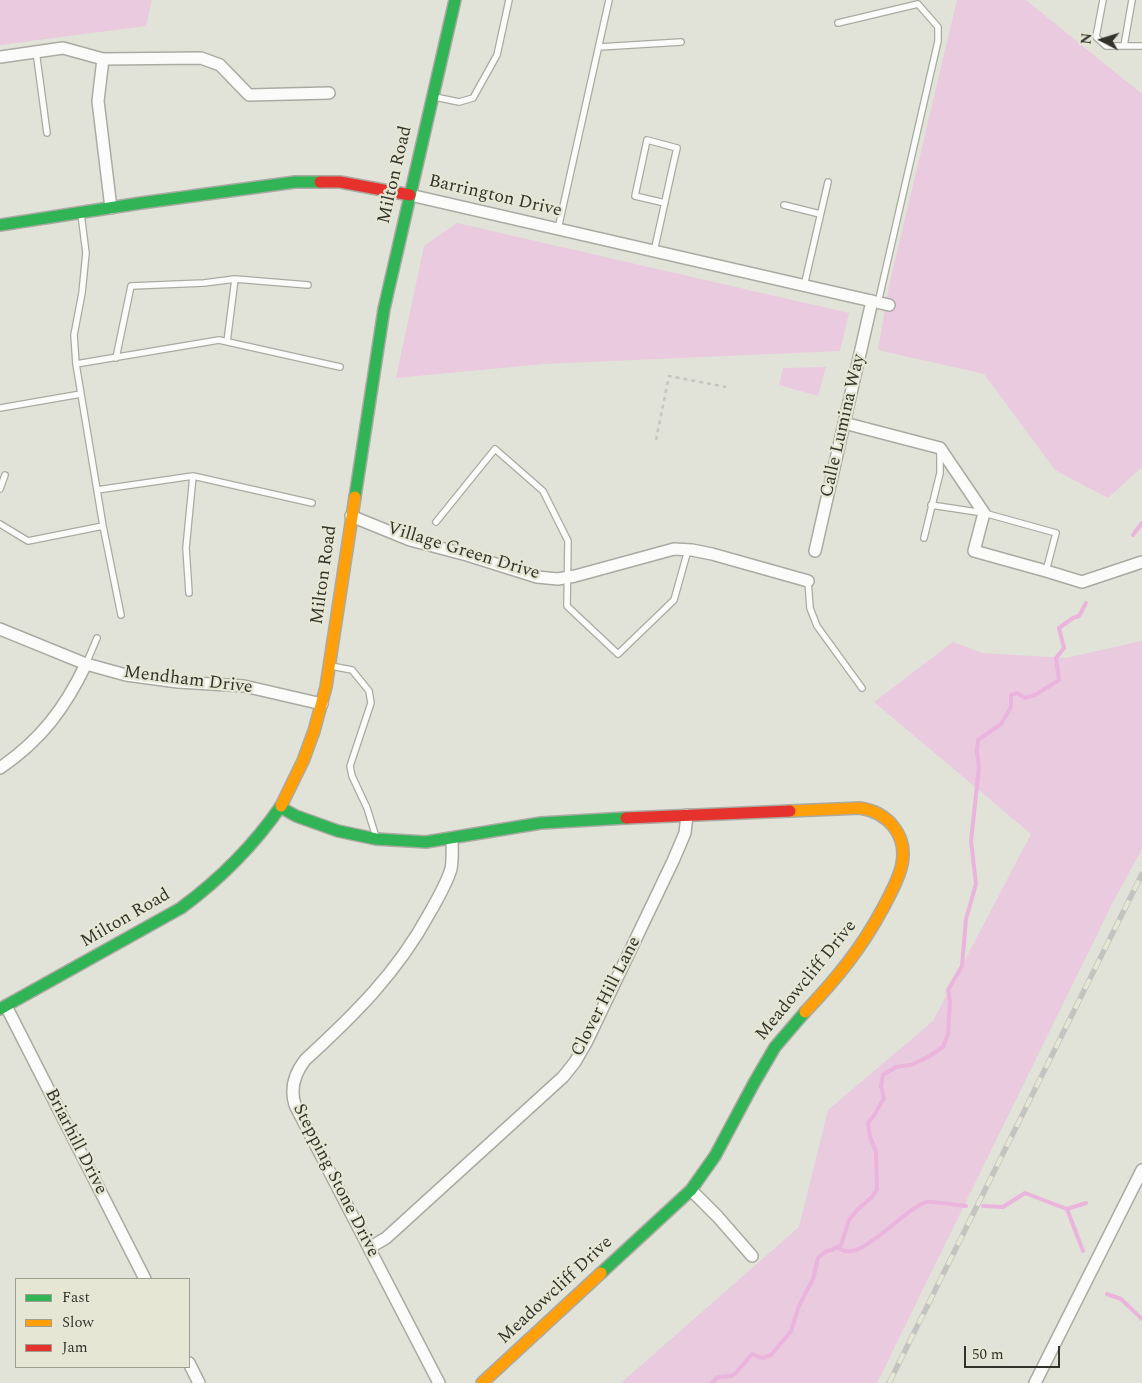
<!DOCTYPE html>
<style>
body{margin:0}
#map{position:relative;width:1142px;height:1383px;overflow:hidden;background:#e2e3d8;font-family:Spectral,serif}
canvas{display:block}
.legend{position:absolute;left:15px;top:1278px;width:175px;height:90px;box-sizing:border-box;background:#e5e7d4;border:1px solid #9e9f91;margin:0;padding:6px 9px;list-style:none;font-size:15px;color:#33332c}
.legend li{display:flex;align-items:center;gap:10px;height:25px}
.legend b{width:25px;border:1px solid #9e9f91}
.north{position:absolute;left:1077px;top:15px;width:50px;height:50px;-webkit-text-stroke:4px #e5e7d4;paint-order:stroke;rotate:275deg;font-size:14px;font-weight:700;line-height:20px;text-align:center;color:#33332c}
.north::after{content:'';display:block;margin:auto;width:18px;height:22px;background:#33332c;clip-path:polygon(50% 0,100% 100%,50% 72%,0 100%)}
.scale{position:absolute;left:964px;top:1346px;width:96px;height:22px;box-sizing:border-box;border:2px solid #33332c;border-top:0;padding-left:6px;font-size:15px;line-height:18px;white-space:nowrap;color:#33332c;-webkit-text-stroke:4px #e5e7d4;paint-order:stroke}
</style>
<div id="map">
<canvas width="1142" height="1383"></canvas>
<ul class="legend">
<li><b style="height:6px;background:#30b455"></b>Fast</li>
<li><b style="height:6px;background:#ff9f0a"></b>Slow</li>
<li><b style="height:6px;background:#e5322d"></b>Jam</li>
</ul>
<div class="north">N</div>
<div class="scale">50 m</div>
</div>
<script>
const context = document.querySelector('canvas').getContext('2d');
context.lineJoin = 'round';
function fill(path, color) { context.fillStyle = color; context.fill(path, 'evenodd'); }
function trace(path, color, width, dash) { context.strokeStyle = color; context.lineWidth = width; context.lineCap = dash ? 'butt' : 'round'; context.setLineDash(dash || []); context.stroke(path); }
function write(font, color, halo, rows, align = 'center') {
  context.font = font + ' Spectral,serif'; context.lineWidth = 4.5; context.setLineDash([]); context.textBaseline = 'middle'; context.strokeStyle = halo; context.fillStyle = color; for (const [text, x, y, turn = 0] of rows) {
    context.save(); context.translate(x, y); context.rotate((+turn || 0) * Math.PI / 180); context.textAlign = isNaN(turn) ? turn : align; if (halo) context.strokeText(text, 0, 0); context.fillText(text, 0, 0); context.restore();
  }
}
fill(new Path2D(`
 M0,0H152L146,26L0,45Z
 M957,0H1026L1142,94V467L1108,498L1055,470L984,374L878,350L889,286Z
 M457,223L849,313L840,351L544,364L396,378L424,246Z
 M826,367L818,396L779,385L783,368Z
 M1142,641V849L1113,902L877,1383H621L799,1227L828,1110L933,1021L1031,834L874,702L953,642L982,653L1066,658Z`), '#e9cade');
trace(new Path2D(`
 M1133,535L1142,523
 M983,1206L1003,1207L1025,1193L1067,1209L1086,1203
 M1067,1209L1083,1251
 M838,1247C857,1268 906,1206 927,1202C935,1201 956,1205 966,1206
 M1107,1294L1121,1299L1142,1319
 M712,1383L718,1377L731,1376L735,1374L752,1354L762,1358L771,1355L791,1331L799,1306L813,1279L818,1258L825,1252L834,1249L841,1245L849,1220L858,1209L872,1197L877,1189L876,1151L870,1137L868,1123L875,1114L884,1098L881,1086L883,1075L896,1067L911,1065L928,1057L943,1047L948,1034L950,1001L948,990L962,966L966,919L976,884L971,841L979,767L977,752L978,740L1001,724L1011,707V695L1017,693L1025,698L1035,695L1059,680L1056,658L1064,648L1059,628L1073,618L1079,616L1086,603`), '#eab4dc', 4);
const lane = new Path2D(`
 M1103,0L1096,37L1106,46H1142
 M838,23L918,4L938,27V41L878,303
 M1124,46L1132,0
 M599,47L681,42
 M36,51L47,133
 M435,97L459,102L473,98L497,55L509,0
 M784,205L820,214
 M81,214L86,253L82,293L74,335L76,364L219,340L340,367
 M558,229L609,0
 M654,251C662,217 669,182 677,148L647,140L635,196L665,203
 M235,279L308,285
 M804,286L828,182
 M116,358L131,286L204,283L235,279L227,342
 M76,364L103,526L121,615
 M0,408L81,394
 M0,489L5,475
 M97,490L193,476L312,503
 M931,505L984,513L1056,533L1046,571
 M436,522L495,449L543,491L568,541L567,606L618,654L674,600L688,550
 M0,524L28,541L103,526
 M924,538L940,473V453
 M808,581L810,608L817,626L862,688
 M189,593L186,548L193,476
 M86,664L97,638
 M331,666L352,670L369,691L371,703L350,766L352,776L367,808L376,837`);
const street = new Path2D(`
 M0,57L63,48L103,59L201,58L220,65L249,95L329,93
 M103,59L98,101L111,208
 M410,195L889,305
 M844,423L940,448L984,513L974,551L1046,571L1082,582L1142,562
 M351,516L410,540L467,555L537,577L558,579L575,576L674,549L692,550L712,554L808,581
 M815,551L872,301
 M0,629L86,664L126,675L178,682L244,686L322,704
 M0,768C41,740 65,708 86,664
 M6,1006L145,1279
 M691,1190L718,1217L752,1256
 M369,1248L386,1238L563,1077L575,1062L587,1041L673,861L685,833L687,815
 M189,1363L199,1383
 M439,1383L295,1105C290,1089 295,1073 305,1060C354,1015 397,973 429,914C437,900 446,885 451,869C453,859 452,848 452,838
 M1035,1383L1142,1170`);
const fast = new Path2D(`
 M0,225L141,203L295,182H320
 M355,497L384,309L455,0
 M280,807L296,816L338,831L376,839L426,842L541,823L626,818
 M0,1009L181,908C219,880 254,845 281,806
 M601,1273L691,1190L715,1156L754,1083L775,1047L805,1012`);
const slow = new Path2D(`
 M281,806L303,761L314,731L326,687L355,497
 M790,811L860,808C873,810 885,816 893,826C915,853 896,883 883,908C861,949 837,978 805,1012
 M482,1383L601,1273`);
const jam = new Path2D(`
 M320,182H340L410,195
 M626,818L790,811`);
trace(lane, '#aaaaa3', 8);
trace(street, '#aaaaa3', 14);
trace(fast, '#aaaaa3', 14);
trace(slow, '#aaaaa3', 14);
trace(jam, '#aaaaa3', 14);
trace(new Path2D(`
 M656,440L669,376L726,387`), '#c5c5c2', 2.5, [4, 4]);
trace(lane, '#fbfbf9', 5.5);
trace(street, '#fbfbf9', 11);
trace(fast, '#30b455', 11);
trace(slow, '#ff9f0a', 11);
trace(jam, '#e5322d', 11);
const rail = new Path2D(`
 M889,1383L1142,874`);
trace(rail, '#c3c4c0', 5.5);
trace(rail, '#e5e7d4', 4, [11]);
write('18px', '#33332c', '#e5e7d4', [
 ["Milton Road",396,175,-77],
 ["Barrington Drive",495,197,13],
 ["Calle Lumina Way",844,426,-77],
 ["Village Green Drive",463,552,17],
 ["Milton Road",325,575,-82],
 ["Mendham Drive",188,681,7],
 ["Milton Road",126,919,-30],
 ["Meadowcliff Drive",807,981,-51],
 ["Clover Hill Lane",607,997,-63],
 ["Briarhill Drive",75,1142,63],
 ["Stepping Stone Drive",335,1181,63],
 ["Meadowcliff Drive",556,1291,-43]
]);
</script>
